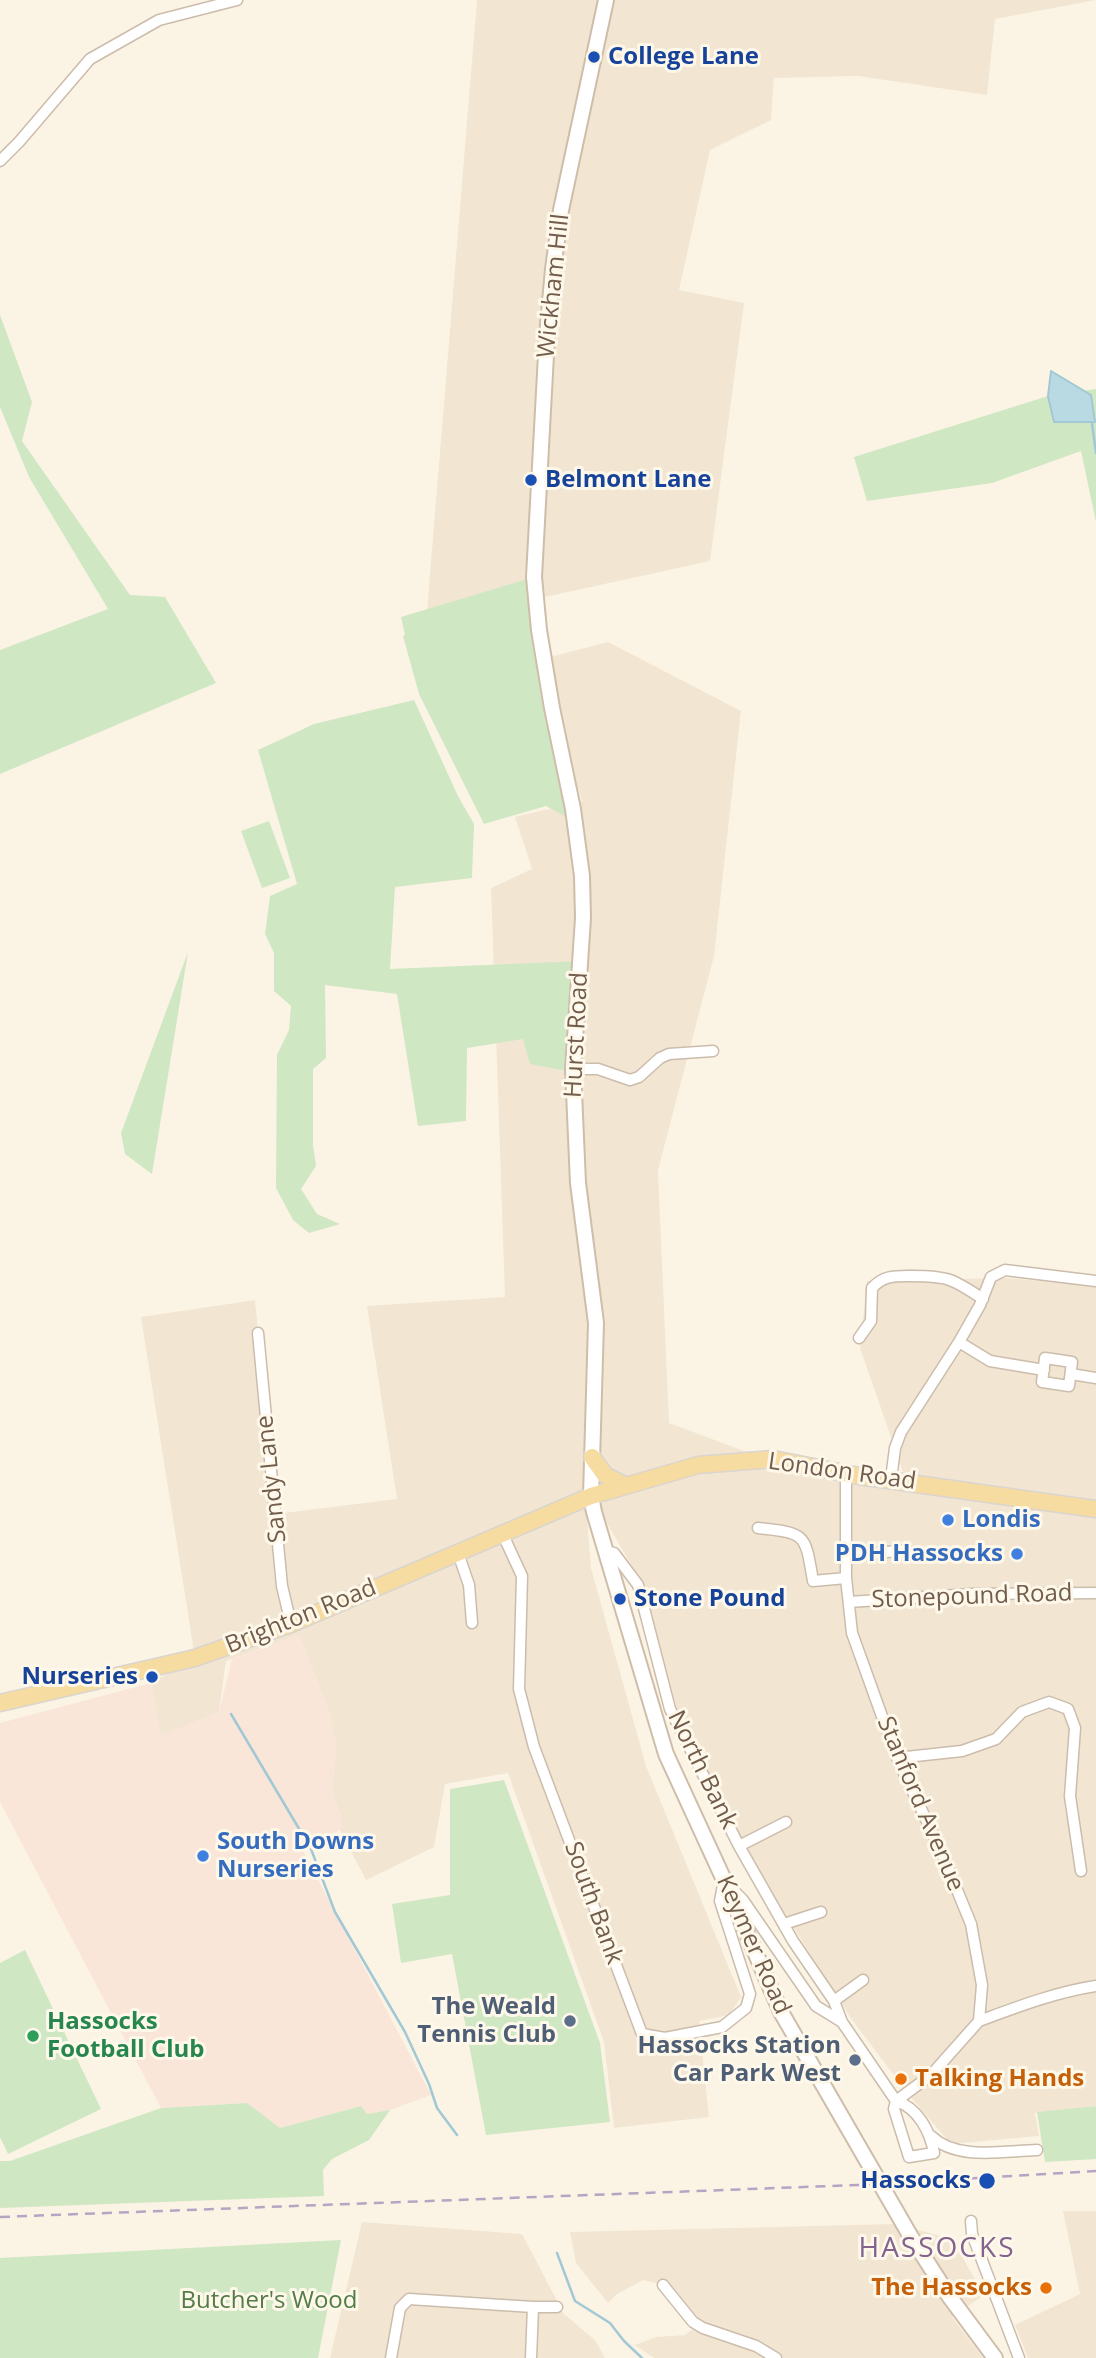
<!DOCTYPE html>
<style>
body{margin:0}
canvas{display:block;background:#fbf4e4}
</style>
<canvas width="1096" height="2358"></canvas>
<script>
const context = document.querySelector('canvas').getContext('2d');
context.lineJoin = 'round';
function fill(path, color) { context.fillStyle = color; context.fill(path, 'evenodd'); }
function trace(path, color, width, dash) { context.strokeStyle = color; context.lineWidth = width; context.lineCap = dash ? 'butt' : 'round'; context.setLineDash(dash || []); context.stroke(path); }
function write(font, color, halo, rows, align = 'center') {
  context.font = font + ' "Open Sans",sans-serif'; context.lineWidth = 6; context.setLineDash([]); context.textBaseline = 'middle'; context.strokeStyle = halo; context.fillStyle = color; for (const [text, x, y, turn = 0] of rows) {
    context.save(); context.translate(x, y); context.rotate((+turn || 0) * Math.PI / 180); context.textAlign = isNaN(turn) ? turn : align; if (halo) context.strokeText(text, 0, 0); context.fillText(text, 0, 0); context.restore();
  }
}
fill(new Path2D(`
 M477,0H1096L995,19L987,95L858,76L774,78L771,120L710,150L679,290L744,303L710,561L426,623Z
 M608,642L741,711L714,956L658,1170L669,1423L787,1467L847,1481L910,1492L860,1348L867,1281L1006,1278L1096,1286V2106L1035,2113L1039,2136L951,2144L908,2094L850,2017L747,1854L678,1713L642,1583L605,1520L587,1518L591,1568L646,1766L741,1997L729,2015L699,2021L709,2117L614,2128L604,2042L508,1773L445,1784L434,1847L366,1880L340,1830L341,1817L332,1792L336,1744L329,1712L299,1635L226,1661L219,1712L161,1736L151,1683L195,1658L141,1317L255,1300L275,1514L397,1499L367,1306L505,1297L491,888L532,869L515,817L582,801L565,746L550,657Z
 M1063,2211H1096V2358H1028L1015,2325L1080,2294Z
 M362,2222L522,2234L564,2314L595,2340L605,2358H330Z
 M896,2224L952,2239L984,2295L952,2317L983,2358H654L635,2345L656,2337L685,2335L701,2322L673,2287L643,2280L617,2294L608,2303L576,2263L570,2232Z`), '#f2e6d3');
fill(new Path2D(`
 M299,1635L329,1712L336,1744L332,1792L341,1817L340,1830L302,1849L431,2095L390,2110L367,2114L361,2106L280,2128L246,2103L161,2108L0,1802V1723L151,1683L161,1735L219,1712L232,1659Z`), '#fae5d9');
fill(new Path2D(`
 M0,315L32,402L22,441L130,595L165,597L216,683L0,774V650L108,609L29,477L0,407Z
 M1096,389V522L1081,451L992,483L867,501L854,457L1048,396Z
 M534,577L539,630L531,632L541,697L558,750L572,820L546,806L484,824L419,694L403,636L405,635L401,617Z
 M414,700L458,796L474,824L472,878L395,887L390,969L581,961L584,1074L530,1064L523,1039L467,1048L466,1121L418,1126L397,994L325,985L326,1058L313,1069V1145L316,1166L301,1189L317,1214L340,1224L309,1233L293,1220L276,1188L277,1055L289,1030L291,1006L274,991V953L265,934L270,896L297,884L258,750L314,724Z
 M269,821L290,878L262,888L241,831Z
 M188,952L152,1174L125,1154L121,1133Z
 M504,1780L600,2043L610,2122L486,2135L452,1954L401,1963L392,1904L450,1895V1789Z
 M25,1950L101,2109L8,2154L0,2137V1963Z
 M247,2103L280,2128L361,2106L367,2114L390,2110L369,2140L332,2159L323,2170L324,2196L0,2208V2161H10L161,2108Z
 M1096,2106V2159L1045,2162L1037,2112Z
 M341,2240L318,2358H0V2258Z`), '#d0e7c4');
const water = new Path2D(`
 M1051,371L1091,395L1095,422H1054L1048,396Z`);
fill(water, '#badae3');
trace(water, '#a1c8d4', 2);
trace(new Path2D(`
 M1092,423L1096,453
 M231,1714L311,1849L335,1912L405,2032L429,2084L437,2108L457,2135
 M557,2253L575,2301L610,2323L624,2341L642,2358`), '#a1c8d4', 2.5);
const street = new Path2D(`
 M0,161L19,142L90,59L159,20L237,0
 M573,1069H598L630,1080L639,1077L660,1058L669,1054L713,1051
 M258,1333L282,1586L291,1624
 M859,1338L871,1321L872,1288C884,1275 895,1276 912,1276C948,1276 953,1279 983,1299
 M959,1342L990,1361L1044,1370
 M1045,1358L1072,1362L1069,1386L1042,1382Z
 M1071,1374L1096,1378
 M846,1473V1578L852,1633L897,1758L941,1851L971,1924L982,1985L979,2021L931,2075L896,2101
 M891,1479L895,1448L901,1432L959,1342L980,1305L991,1277L1005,1270L1096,1281
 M758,1528C807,1533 805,1534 813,1581L846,1578
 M503,1535L522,1576L519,1689L534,1747L642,2034L665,2038L722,2027L746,2008L750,1994L720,1901L724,1880
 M604,1551L614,1553L638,1585L670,1709L739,1846L793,1941L834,2001L842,2022
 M458,1553L469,1585L472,1623
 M846,1556L907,1550
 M849,1602L971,1594L1096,1593
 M897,1758L962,1751L996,1739L1022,1712L1049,1702L1068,1709L1075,1728L1070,1796L1081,1871
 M739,1846L786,1822
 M731,1888L743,1900L816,2006L842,2022L896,2101C918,2108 930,2131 934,2153L909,2157L894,2109L896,2101
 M784,1924L821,1912
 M834,2001L863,1980
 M979,2021C1017,2007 1056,1992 1096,1986
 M931,2136C957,2161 1003,2151 1037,2150
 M971,2221L972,2234L1019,2358
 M663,2285L693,2322L703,2328L756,2346L776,2358
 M391,2358L400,2308L409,2299L533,2307H557
 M531,2358L533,2307`);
const secondary = new Path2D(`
 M606,0L561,210L553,269L547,336L534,577L539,630L552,708L573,809L582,876L583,918L573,1069L578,1183L596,1323L591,1496L594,1512L666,1754L724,1880L781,2012L911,2237L949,2296L995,2358`);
const primary = new Path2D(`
 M592,1457L605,1475L624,1485
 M0,1703L195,1658L291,1624L591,1496L698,1465L773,1459L859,1476L1096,1509`);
trace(street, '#ccbcac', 13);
trace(secondary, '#cebda9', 18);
trace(primary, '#dad5d0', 19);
trace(street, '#fff', 10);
trace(secondary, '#fff', 14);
trace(primary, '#f6dca1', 16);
trace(new Path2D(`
 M0,2217L858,2185L1096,2171`), '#b7a4c3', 2.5, [10, 7]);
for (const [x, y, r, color] of [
 [594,57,7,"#1a4fb4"],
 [531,480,7,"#1a4fb4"],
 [948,1520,7,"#3f7fe0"],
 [1017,1554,7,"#3f7fe0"],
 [620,1599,7,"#1a4fb4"],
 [152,1677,7,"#1a4fb4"],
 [203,1856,7,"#3f7fe0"],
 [570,2021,7,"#5c6f8a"],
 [33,2036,7,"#2e9e5b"],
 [855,2060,7,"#5c6f8a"],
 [901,2079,7,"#e8710a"],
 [987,2181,9,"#1a4fb4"],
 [1046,2288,7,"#e8710a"]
]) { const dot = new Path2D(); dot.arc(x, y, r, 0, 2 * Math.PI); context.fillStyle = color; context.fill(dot); trace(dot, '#fef8ea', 2.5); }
write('bold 24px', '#164399', '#fef8ea', [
 ["College Lane",608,57],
 ["Belmont Lane",545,480],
 ["Stone Pound",634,1599],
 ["Nurseries",138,1677,"right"],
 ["Hassocks",971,2181,"right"]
], 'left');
write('24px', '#725c4b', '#fef8ea', [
 ["Wickham Hill",554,286,-84],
 ["Hurst Road",577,1035,-87],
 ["London Road",842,1472,8],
 ["Sandy Lane",272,1479,-96],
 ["Stonepound Road",972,1597,-2],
 ["Brighton Road",301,1617,-22],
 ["North Bank",702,1770,64],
 ["Stanford Avenue",920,1804,67],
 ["South Bank",593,1903,70],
 ["Keymer Road",753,1945,66]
]);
write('bold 24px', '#366cbe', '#fef8ea', [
 ["Londis",962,1520],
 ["PDH Hassocks",1003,1554,"right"],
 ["South Downs",217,1842],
 ["Nurseries",217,1870]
], 'left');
write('bold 24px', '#4e5e75', '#fef8ea', [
 ["The Weald",556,2007],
 ["Tennis Club",556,2035],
 ["Hassocks Station",841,2046],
 ["Car Park West",841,2074]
], 'right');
write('bold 24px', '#27864d', '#fef8ea', [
 ["Hassocks",47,2022],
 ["Football Club",47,2050]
], 'left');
write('bold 24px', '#c56008', '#fef8ea', [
 ["Talking Hands",915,2079],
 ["The Hassocks",1032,2288,"right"]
], 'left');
write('24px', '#537c47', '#fef8ea', [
 ["Butcher's Wood",269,2301]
]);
context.letterSpacing = '2px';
write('28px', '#83638e', '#fef8ea', [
 ["HASSOCKS",937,2249]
]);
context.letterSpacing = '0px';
</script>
